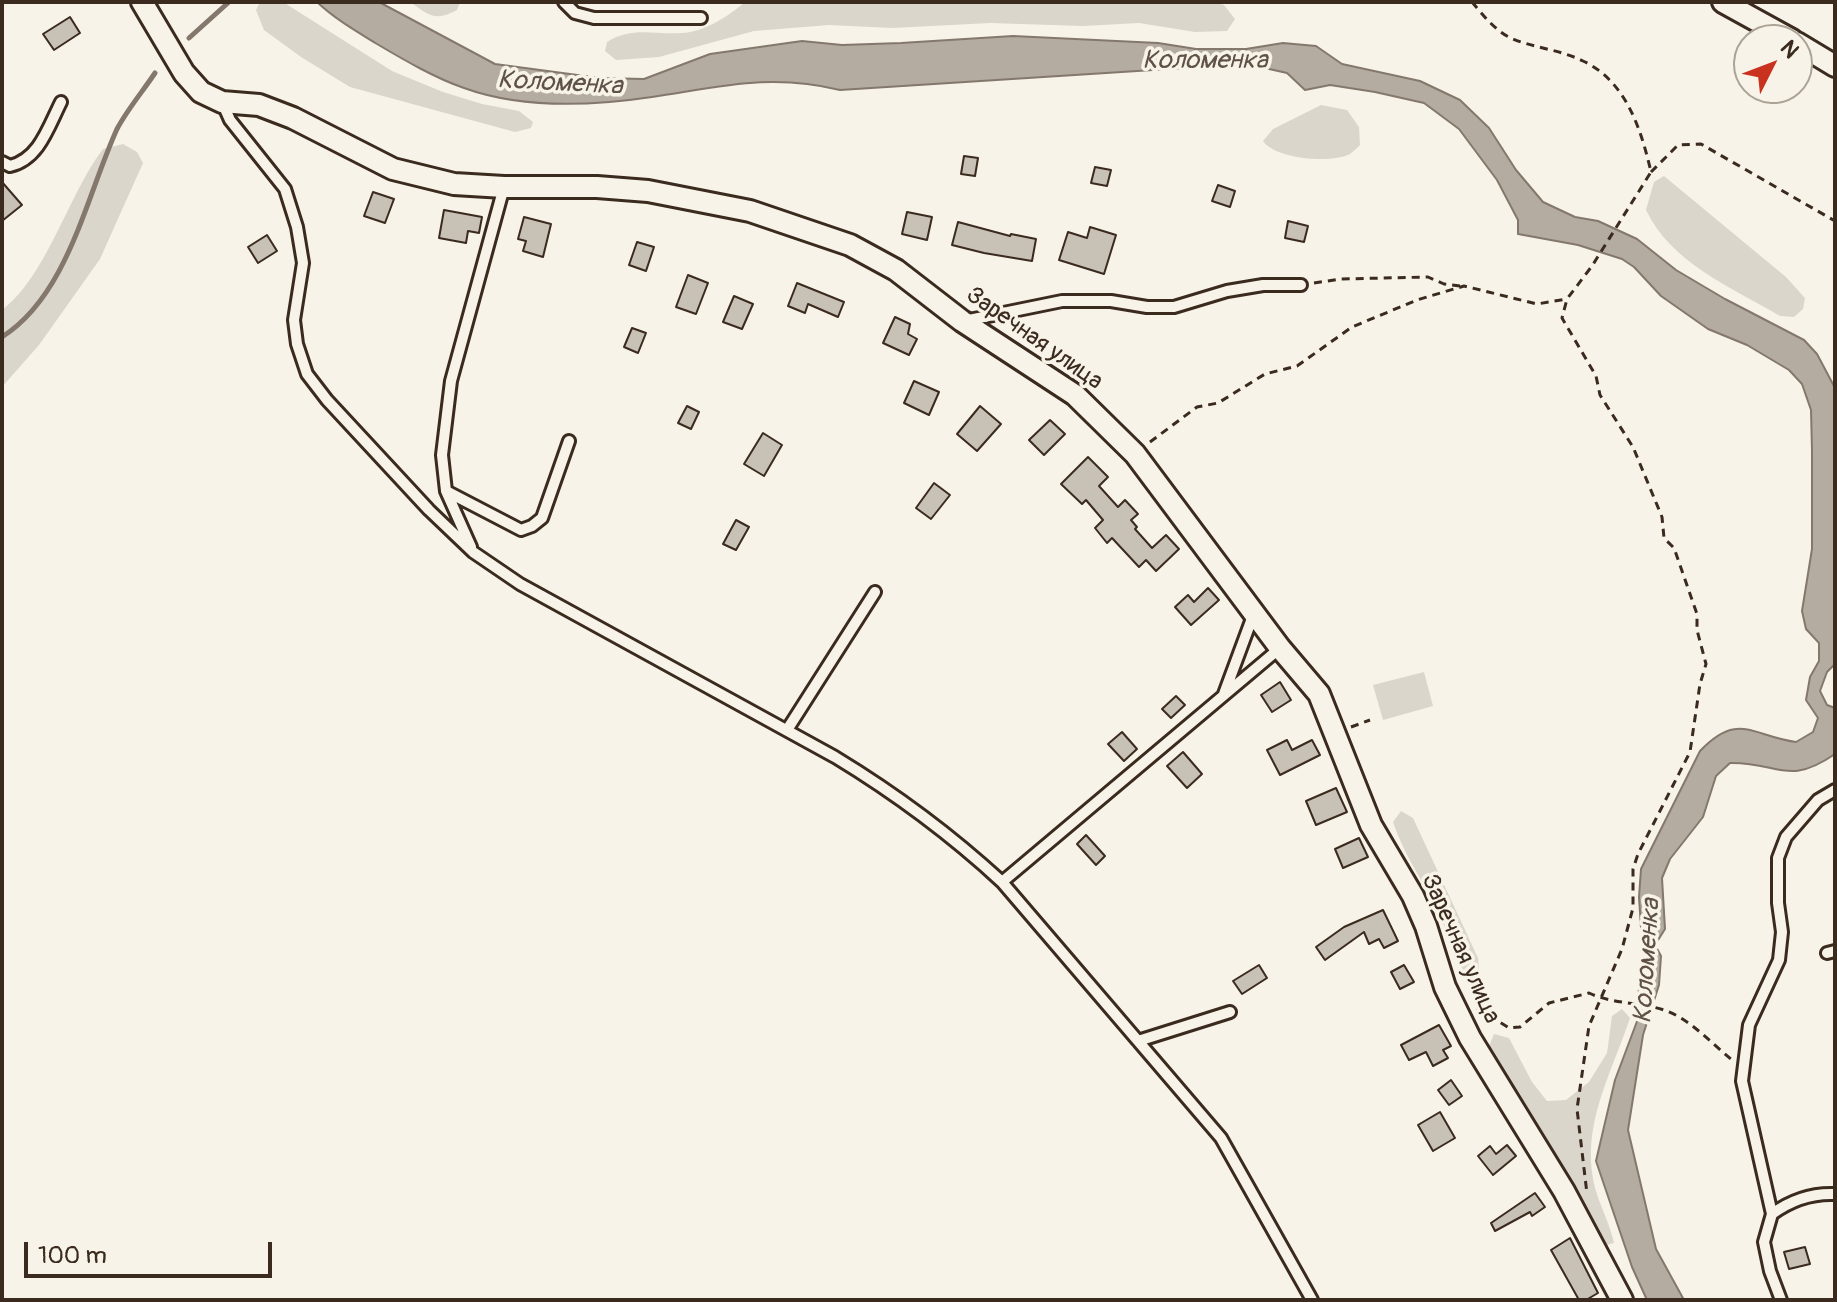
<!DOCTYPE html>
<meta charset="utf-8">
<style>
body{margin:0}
#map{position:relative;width:1837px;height:1302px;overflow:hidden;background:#f7f3e8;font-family:Pangolin,sans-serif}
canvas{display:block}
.frame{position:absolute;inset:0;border:4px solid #3b2a1e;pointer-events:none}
.north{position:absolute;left:1733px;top:24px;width:80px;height:80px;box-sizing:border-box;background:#f7f3e8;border:2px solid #aca397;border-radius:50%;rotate:48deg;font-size:22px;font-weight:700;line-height:32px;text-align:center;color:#3b2a1e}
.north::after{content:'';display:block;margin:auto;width:28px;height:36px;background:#c8321e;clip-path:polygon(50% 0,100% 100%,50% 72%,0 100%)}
.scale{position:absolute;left:24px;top:1242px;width:248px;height:36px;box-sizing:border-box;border:4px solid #3b2a1e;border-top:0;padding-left:10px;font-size:24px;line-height:28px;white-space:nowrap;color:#3b2a1e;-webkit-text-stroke:6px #f7f3e8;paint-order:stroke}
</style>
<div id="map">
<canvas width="1837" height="1302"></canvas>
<div class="frame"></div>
<div class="north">N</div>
<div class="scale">100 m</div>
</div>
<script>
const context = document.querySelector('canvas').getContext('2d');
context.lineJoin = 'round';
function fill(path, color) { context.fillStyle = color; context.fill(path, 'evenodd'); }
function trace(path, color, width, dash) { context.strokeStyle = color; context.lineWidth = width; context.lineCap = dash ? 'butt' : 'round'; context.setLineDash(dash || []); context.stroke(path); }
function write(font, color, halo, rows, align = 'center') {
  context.font = font + ' Pangolin,sans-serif'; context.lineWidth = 7; context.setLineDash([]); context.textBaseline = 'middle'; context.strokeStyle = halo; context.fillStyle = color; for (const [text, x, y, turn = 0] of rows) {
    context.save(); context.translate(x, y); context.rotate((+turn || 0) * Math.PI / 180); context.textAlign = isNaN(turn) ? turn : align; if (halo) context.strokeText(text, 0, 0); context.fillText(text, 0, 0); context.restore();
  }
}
fill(new Path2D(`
 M260,2H283L392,71L443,92L482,104L519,111L533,122L531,128L515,132L350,87L301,57L264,30L256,10Z
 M410,2H460L457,10C435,22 429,15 410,2Z
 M745,2H1216L1224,5L1235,19L1227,31L1195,32L1139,23L1083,26L990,23L893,28L829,25L754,31L659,57L616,60L605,51L607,42C632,26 654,35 682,33C704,32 729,16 745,2Z
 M1321,105L1347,110L1359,127L1360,145C1357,148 1354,151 1350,154C1331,164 1275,159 1263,141L1273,129Z
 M123,144L137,152L143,163L100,259L39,345L2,387V310C47,276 68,195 103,149Z
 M1664,176L1786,277L1805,298L1803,309L1794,317L1780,316C1731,287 1671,263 1646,210L1654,182Z
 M1424,672L1433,706L1383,720L1373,685Z
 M1401,811L1413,818L1478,958L1480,978L1468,979C1455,958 1449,936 1439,914C1425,883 1404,856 1393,822Z
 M1622,1009L1630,1018C1613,1069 1585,1118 1592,1172C1594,1196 1609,1219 1614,1243L1606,1245L1488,1049L1494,1034L1509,1038L1532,1082L1547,1101L1566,1100L1589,1082L1607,1053L1612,1016Z`), '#dbd6cb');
const water = new Path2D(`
 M317,2H379L495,64L600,78L644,79L710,54L802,41L842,45L901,43L1013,36L1158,43L1196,49H1246L1283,43L1316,46L1342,64L1420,81L1460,100L1489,128L1516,170L1543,202L1575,217L1598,221L1637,239L1676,270L1725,299L1804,340L1817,354L1835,388V664L1827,672L1820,691L1827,705L1835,708V754C1787,787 1779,762 1730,763L1716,776L1703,817L1670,859L1662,878L1665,929L1655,945L1661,956L1659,985L1643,1035L1628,1130L1656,1249L1684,1300H1647L1632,1267L1596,1161L1615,1080L1639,1016L1637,1002L1640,983L1655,945L1641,928L1639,897L1641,869L1700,751C1738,711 1752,736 1796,742L1813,732L1818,718L1806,700L1810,677L1819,661V643L1806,629L1802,611L1812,549V450L1811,410L1802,384L1789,370L1747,345L1708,329L1661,296L1634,267L1622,259L1578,245L1518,234V220L1497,180L1459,129L1424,103L1375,92L1330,85L1305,90L1287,73L1247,64L840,90C770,73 720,87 652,97C592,106 522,109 464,88C435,78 404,60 377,44C356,31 335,19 317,2Z`);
fill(water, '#b4aca0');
trace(water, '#84786c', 2);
trace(new Path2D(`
 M189,38L229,2
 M2,337C68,295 86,197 117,129C127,110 143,91 155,73`), '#84786c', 5);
const building = new Path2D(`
 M70,17L80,33L54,50L43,34Z
 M964,156L978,158L975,176L961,174Z
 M1095,167L1111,170L1107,186L1091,183Z
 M2,182L22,205L2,221Z
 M1218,185L1235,191L1230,207L1212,201Z
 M373,192L394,199L385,223L364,216Z
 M444,210L482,217L479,233L468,231L466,243L439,238Z
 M907,212L932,217L927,240L902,234Z
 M524,217L551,224L543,257L523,251L526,241L518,239Z
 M1288,221L1308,226L1304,242L1285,238Z
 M958,222L1010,236L1011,234L1036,239L1032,261L984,253L952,245Z
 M1090,227L1116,235L1104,274L1059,260L1068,232L1087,238Z
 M267,235L277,251L258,263L248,247Z
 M637,242L654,247L646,271L629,265Z
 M688,275L708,283L696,314L676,307Z
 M797,283L844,302L838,317L808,304L805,313L788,306Z
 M734,296L753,304L742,329L723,322Z
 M895,317L910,324L908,334L917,339L909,355L883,343Z
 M632,328L646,333L638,353L624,347Z
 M914,381L939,392L929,415L904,403Z
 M687,406L699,412L691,429L678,423Z
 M980,406L1001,424L977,451L957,434Z
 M1050,420L1065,434L1044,455L1029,440Z
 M763,433L782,445L764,476L744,464Z
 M1088,457L1108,477L1099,486L1118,507L1125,500L1138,514L1131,520L1137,527L1135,529L1152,548L1166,535L1179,549L1156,571L1146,560L1139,567L1112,538L1107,543L1095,528L1103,520L1086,500L1082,504L1061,484Z
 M934,483L950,495L931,519L916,508Z
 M736,520L749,527L736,550L723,544Z
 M1208,588L1219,600L1191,625L1175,607L1188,595L1194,602Z
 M1280,682L1291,700L1272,712L1261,695Z
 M1176,696L1185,705L1171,718L1162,709Z
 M1122,732L1137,749L1124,761L1108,744Z
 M1287,740L1292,750L1312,740L1320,755L1280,775L1267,750Z
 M1183,752L1202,774L1187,788L1167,766Z
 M1336,788L1347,812L1316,825L1306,801Z
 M1086,835L1105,856L1096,865L1077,844Z
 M1359,838L1368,857L1343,868L1335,849Z
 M1383,910L1398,941L1384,948L1379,939L1369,944L1364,932L1325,960L1316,947L1344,927Z
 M1259,965L1267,978L1242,994L1233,981Z
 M1404,965L1414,982L1400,989L1391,972Z
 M1439,1025L1451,1046L1443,1050L1448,1058L1433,1066L1426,1052L1409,1060L1401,1045Z
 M1451,1080L1462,1096L1449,1105L1438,1090Z
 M1440,1112L1455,1138L1433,1151L1418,1125Z
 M1507,1145L1516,1156L1493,1175L1478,1156L1490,1146L1496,1154Z
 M1535,1193L1545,1207L1532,1216L1530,1212L1495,1231L1491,1223Z
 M1570,1238L1598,1293L1586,1300H1579L1551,1250Z
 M1805,1247L1810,1264L1789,1269L1784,1252Z`);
fill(building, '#c8c1b6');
trace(building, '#3b2a1e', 2);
const service = new Path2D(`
 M564,2L575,13L594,18H701
 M222,102L230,120L285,189L297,227L303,263L294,320L297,344L307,374L327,400L429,510L473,552L520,584L835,757C896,794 950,834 1002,882
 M2,162L10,166C39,159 48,128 61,102
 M964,321L1062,301H1111L1147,307H1174L1227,291L1263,285H1301
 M446,491L521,530L532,526L542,518L569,441
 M471,547L446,491L442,455L451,381L504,187
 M1280,648L1002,882L1221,1138L1312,1300
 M1224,694L1254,613
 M787,730L875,592
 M1827,953L1835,951
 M1138,1041L1230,1012
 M1772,1214C1791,1200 1811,1193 1835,1194
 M1781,1300L1770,1271L1764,1242L1772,1214L1742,1081L1749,1025L1779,960L1782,932L1778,903V858L1786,837L1818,800L1835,790`);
const minor = new Path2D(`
 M142,2L184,73L201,92L222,102L259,105L293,118L393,169L454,184L504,187H597L648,191L750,211L850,245L896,270L962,321L1075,395L1135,454L1280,648L1319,694L1371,825L1413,896L1426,926L1445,987L1470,1038L1564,1191L1622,1300
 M1723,2L1792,40
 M1797,43L1835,66`);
trace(service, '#3b2a1e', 16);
trace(minor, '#3b2a1e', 26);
trace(new Path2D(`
 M1472,2C1483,15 1496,32 1513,39C1535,48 1561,50 1583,61C1626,81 1641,129 1651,172L1592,266L1567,299L1562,318L1596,376L1600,395L1633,447L1662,517L1664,538L1674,548L1697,614V630L1706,664L1700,684L1690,752L1638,854L1633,869V908L1622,949L1589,1026L1577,1109L1587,1194
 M1651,172L1678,145L1701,144L1835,221
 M1314,283L1341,279L1428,277L1444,284L1460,286
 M1150,442L1197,407L1218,403L1265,374L1297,366L1352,327L1417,300L1464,286L1537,304L1567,299
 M1351,727L1370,720
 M1477,1008L1509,1028L1520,1027L1549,1003L1589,993C1612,1004 1639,1002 1664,1010C1689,1018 1711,1043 1731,1059`), '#3b2a1e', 3, [8, 6]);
trace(service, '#f7f3e8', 10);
trace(minor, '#f7f3e8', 20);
write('24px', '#3b2a1e', '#f7f3e8', [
 ["Заречная улица",1034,339,35],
 ["Заречная улица",1460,949,66]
]);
write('italic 26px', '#5f5145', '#f7f3e8', [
 ["Коломенка",1205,61],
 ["Коломенка",560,84,3],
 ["Коломенка",1648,961,-86]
]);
</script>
